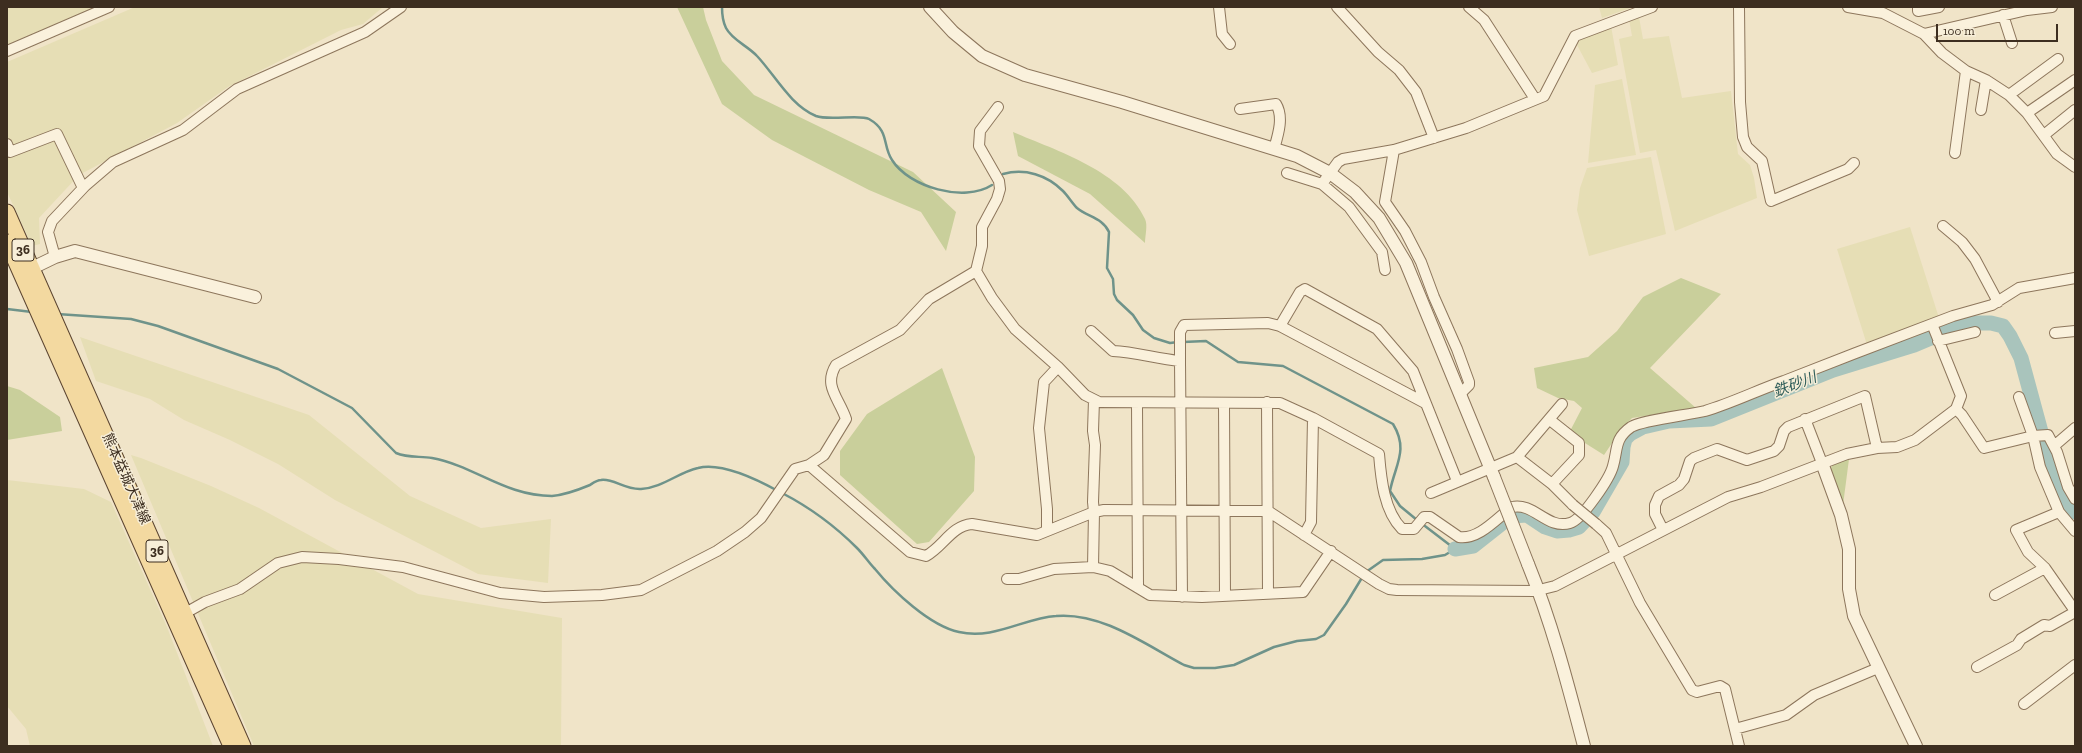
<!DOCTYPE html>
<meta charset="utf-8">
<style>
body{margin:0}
#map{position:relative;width:2082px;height:753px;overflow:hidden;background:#f0e4c8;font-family:"Zilla Slab",serif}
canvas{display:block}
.frame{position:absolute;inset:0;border:8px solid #3d2e20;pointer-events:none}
.scale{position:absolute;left:1936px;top:24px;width:122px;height:18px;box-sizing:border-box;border:2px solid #3d2e20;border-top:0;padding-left:5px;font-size:12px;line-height:14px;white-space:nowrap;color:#3d2e20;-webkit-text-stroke:3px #f7eed8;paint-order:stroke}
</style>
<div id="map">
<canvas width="2082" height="753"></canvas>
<div class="frame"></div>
<div class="scale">100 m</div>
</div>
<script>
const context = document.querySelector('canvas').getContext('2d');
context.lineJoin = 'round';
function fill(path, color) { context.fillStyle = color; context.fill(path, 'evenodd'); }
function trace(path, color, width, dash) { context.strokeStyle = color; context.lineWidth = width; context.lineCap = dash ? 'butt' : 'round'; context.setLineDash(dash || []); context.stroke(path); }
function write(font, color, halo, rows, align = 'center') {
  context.font = font + ' "Zilla Slab","Noto Sans JP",serif'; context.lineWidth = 3; context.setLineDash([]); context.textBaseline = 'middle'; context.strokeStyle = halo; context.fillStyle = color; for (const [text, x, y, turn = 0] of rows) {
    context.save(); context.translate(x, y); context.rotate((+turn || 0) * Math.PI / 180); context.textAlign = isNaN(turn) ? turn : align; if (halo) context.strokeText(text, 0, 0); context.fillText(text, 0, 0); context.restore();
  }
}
fill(new Path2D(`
 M7,7H100L7,48Z
 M135,7H383L363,24L341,30L228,87L177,123L79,175L39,218L40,244L32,246L7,192V62Z
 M1599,7H1633L1602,18Z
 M1639,17L1643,39L1669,36L1682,98L1731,91L1738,154L1750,165L1754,178L1757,198L1675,231L1656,150L1640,153L1619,39L1632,36L1629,19Z
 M1611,26L1618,65L1592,73L1577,45L1580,40L1590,34Z
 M1622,79L1636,155L1588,163L1595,85Z
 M1651,157L1666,234L1589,256L1577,210L1580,188L1587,168Z
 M1910,227L1940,321L1868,348L1837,249Z
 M80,337L309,415L410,496L481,528L551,519L548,583L478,574L335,500L278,464L230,440L184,420L150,399L96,381Z
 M131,455L141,458L211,486L259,508L418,594L562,618L561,746H254Z
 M7,480L84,489L111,502L167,627L213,746H30L26,729L7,706Z`), '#e6deb5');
fill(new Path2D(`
 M677,7H703L706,20L722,61L754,95L913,172L956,212L946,251L921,212L869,190L772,140L722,104Z
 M1013,132C1057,151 1123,171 1145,219C1148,225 1145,236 1145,243L1090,194L1018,156Z
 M1681,278L1721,294L1650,368L1696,408L1632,418L1620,431L1604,455L1569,433L1582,408L1574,401L1558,398L1537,388L1534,368L1588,357L1617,331L1643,297Z
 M942,368L975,457L974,491L929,542L917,544L840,475V451L867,414Z
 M7,386L20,390L60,417L62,431L7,440Z
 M1849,459L1843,505L1830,470L1833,464Z`), '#c9cf9b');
trace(new Path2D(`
 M722,7C722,13 723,22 726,28C732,40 748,46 757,56C775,75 790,105 816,116C829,121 860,114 869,119C890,131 882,145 892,160C909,187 964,203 992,185
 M1003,174C1025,168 1047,175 1063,191C1068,196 1072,203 1077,208C1088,217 1103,218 1109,232L1107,268L1113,279L1114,294L1117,300L1133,315L1143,330L1154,338L1170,343L1178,342
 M7,309L32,312
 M57,314L131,319L158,326L278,369L352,408L396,453C408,458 420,456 432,458C475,466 505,496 552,496C565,495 578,490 590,485C593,483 597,480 601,480C613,478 625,490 641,489C662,488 679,472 698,468C721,462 758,480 778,491
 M1183,342L1206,341L1238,362L1283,366L1393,424C1409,450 1395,465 1390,491L1400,506L1417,520
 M782,493C811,508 835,526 857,548C864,555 869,563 875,569C893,591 930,626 959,632C994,640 1024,618 1056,616C1102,612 1146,645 1184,665L1194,668H1215L1234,665L1274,647L1297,641L1316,639L1324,635L1346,604L1363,576
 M1366,572L1383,560L1422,559L1445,555L1455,549L1421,523`), '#6f938a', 2.5);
trace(new Path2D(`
 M1455,549L1473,546L1511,516L1527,515L1545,527L1557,531L1569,530L1579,527L1593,512L1622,462L1623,447L1625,439L1630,434L1643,427L1669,421L1711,419L1833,370L1914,345L1966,323H1991L2003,326L2010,336L2021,358L2047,454L2062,494L2075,512`), '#a9c4bc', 15);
const minor = new Path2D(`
 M1219,7L1222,34L1230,44
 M1337,7L1378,52L1399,70L1416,92L1434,138
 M1469,7L1484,20L1535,99
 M1739,7L1740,102L1743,137L1747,147L1762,161L1771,201L1848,169L1854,163
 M1848,7L1883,13L1924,34L1942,53L1966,71L1986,80L2009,95L2027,113L2057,154L2075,167
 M1918,7V11L1939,7
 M2003,15L2012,43
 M1924,34L2027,10L2052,7
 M7,51L109,7
 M2009,95L2058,59
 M1240,109L1276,104C1284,117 1278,135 1274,149
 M1981,110L1986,80
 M2027,113L2075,80
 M2044,135L2075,110
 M7,144L10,152L57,134L83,188
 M1394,150L1385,202L1405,231L1421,262L1434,297L1457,349L1469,382V385L1460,394
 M1955,153L1966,71
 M1287,173L1322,184L1349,207L1382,252L1385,270
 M1322,184L1338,162L1343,159L1394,150L1466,128L1544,96L1575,36L1652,7
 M1943,226L1962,242L1975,259L1998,302
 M55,257L48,232L52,221L85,186L113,162L183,130L237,89L365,32L401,7
 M976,271L992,298L1015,329L1058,367L1085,395L1099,402L1280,403L1313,418L1379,454C1381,479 1384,511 1402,529H1414L1424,517H1430L1459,537C1479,540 1497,518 1512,507C1534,502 1547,530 1570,523C1582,520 1610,478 1613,466C1618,449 1614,439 1631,427C1642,420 1689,415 1705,411C1732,403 1758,390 1784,381C1840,359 1897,337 1953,316L1992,305L2019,288L2075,278
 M1932,324L1961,396L1956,409
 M1280,326L1300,292L1305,289L1377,329L1413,371L1457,481
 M1091,331L1113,351C1136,352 1157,359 1180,361
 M2055,333L2075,331
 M1938,341L1975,332
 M2019,397L2033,436L2040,467L2059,512L2075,531
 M1267,402L1268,594
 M1137,403L1138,587
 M1224,403L1225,596
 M1805,419L1822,463
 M1550,420L1579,443V455L1552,484
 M2054,446L2075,428
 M1517,457L1562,404
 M809,465L910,552L926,556C944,546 951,526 972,524L1037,535L1094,512L1104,510L1268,511L1379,584L1389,589L1397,590L1535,591L1555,586L1728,497L1761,487L1847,454L1877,448L1897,447L1915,440L1956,409L1962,415L1984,448L2033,436L2048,435L2057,452L2068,487L2075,499
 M1431,493L1517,457L1552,484L1573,505
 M2059,512L2016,530L2028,552L2045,568L2075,611
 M1596,524L1606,533L1640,603L1692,690L1697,692L1720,686L1725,689L1739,746
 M1047,530V509L1039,428L1044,382L1058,367
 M1663,530L1655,514V505L1659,496L1679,485L1684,479L1690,461L1694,458L1717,449L1747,460L1774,451L1779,446L1784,431L1788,427L1865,396L1877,448
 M1304,535L1311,522L1313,418
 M1093,567L1094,512L1093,502L1095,445L1093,431L1094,400
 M1007,579H1019L1054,569L1093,567L1110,571L1150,595L1202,597L1303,592L1331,551
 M1995,595L2045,568
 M1182,597L1180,361V332L1184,325L1268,323L1280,326L1425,403
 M180,616L205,602L240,589L278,563L302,557L339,559L403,567L500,593L544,597L602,595L641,590L717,551L745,532L761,518L795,469L809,465L824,455L846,419C839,398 823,386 836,365L900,330L929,299L976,271L982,246V227L997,199L1000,189L999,181L979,146L980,131L998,107
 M1977,667L2017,645L2021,639L2044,625L2050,626L2075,612
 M2024,704L2075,665
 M1735,729L1786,715L1814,695L1878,668`);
const tertiary = new Path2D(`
 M930,7L953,32L982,56L1025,75L1122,102L1297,156L1330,173L1355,192L1379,218L1406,263L1494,477
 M24,272L55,257L75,251L255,297
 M1822,463L1841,515L1849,549V589L1854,616L1916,746
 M1528,564C1552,623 1568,685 1584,746`);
const primary = new Path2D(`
 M7,212L243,746
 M7,242L231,746`);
trace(minor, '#8d765c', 12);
trace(tertiary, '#8d765c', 14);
trace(primary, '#5b4430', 17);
trace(minor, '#faf1dc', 10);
trace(tertiary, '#faf1dc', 12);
trace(primary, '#f3d9a0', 15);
const minorBridge = new Path2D(`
 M1573,505L1596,524`);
const tertiaryBridge = new Path2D(`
 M1494,477L1528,564`);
trace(minorBridge, '#8d765c', 12, []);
trace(tertiaryBridge, '#8d765c', 14, []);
trace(minorBridge, '#faf1dc', 10);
trace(tertiaryBridge, '#faf1dc', 12);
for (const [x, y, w] of [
 [23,250,22],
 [157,551,22]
]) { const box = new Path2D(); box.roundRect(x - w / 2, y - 11, w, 22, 3); context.fillStyle = '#f7eed8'; context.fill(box); trace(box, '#3d2e20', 1); }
write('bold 13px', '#3d2e20', null, [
 ["36",23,250],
 ["36",157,551]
]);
write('14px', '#3d2e20', '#f7eed8', [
 ["熊本益城大津線",126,479,66]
]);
write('italic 15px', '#2f5d5a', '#f7eed8', [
 ["鉄砂川",1795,385,-21]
]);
</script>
